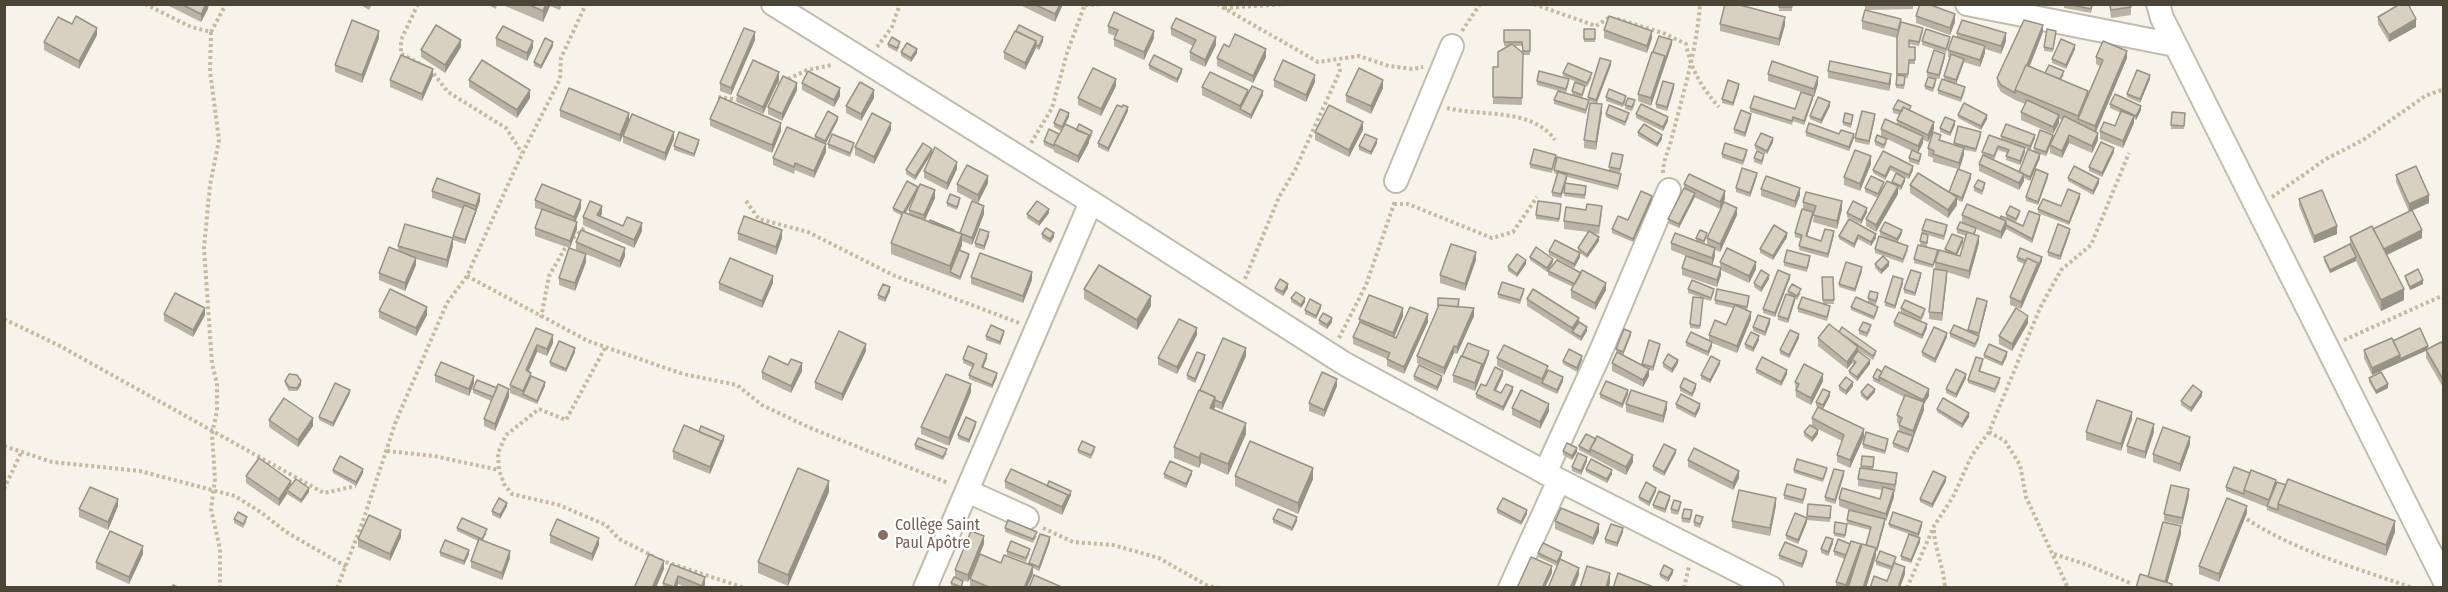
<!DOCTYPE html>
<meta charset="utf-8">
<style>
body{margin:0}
#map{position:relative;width:2448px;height:592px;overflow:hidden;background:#f6f3eb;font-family:"Fira Sans Condensed",sans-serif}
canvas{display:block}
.frame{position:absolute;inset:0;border:6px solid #4b4538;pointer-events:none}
</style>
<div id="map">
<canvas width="2448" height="592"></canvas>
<div class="frame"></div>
</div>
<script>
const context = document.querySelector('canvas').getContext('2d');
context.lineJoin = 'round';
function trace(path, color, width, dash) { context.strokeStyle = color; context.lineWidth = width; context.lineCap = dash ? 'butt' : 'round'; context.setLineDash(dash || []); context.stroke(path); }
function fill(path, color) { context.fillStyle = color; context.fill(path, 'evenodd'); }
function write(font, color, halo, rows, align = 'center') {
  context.font = font + ' "Fira Sans Condensed",sans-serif'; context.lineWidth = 4.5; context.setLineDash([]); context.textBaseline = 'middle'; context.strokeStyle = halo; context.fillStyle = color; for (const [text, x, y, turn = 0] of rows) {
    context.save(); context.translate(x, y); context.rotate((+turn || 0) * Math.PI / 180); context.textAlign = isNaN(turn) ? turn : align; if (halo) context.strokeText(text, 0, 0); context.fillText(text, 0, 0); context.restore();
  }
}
const minor = new Path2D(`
 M773,4L1091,202L1345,364L1557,479L1772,588
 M1967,4L2175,45
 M2158,4L2162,18L2444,580
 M1396,181L1452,46
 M1545,473L1600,353L1669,190
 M967,491L1027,518
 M925,588L1091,202
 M1510,588L1559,480`);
trace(minor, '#c2bcad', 26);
trace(new Path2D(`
 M145,4L191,27L211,32L226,4
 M418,4L401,40V54L424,66
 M1217,4L1318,62L1359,56L1389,66L1413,69L1423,67
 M1534,4L1596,26L1610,17
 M1085,5L1104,4
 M1224,8L1285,4
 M1617,19L1663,33L1686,44C1691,70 1702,88 1719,107
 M1462,31L1480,4
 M211,32L210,71L219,140L210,185L204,248L212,364L217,383V411L212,434L215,479L211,509L220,549V588
 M877,47L892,27L900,4
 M430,69L448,92L506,128L522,153
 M772,87L807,70L832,65
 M718,97L740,100
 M1447,108C1482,117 1531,107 1555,140
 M1031,143L1052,108L1067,53L1085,4
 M1663,173C1663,160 1669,150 1672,137C1683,94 1697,49 1700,4
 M2272,197L2326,159L2363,140L2425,96L2444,89
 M746,201L759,219L808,232L893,275L1019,323
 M1394,204H1408L1492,238L1513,232L1537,197
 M573,238L590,223
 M467,276L588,341L683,374L737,385L762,405L808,427L948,483
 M1245,279L1279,197L1295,170L1340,71L1338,61
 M541,318L549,276L568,243
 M4,319L60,346L324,493L356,486
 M1339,338L1366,285L1395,201
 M2344,340L2444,295
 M605,348L566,420L539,409L506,435L498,453L499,470L504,484L512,494L559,505L606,525L619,539L653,556
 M1989,432L2005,441L2020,465L2026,497L2068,588
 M4,446L52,462L140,471L235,496L262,513L286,532L347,567
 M387,451L434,456L499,470
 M4,489L21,453
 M2242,516C2292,550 2356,568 2413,588
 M1043,528L1073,542L1113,545L1159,558L1208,586L1219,588
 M1934,530C1935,551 1944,567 1945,588
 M2054,554L2088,565L2130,583
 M660,560L745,588
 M337,588L362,524L396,421L447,303L467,276L520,158L560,79L561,58L586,4
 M1684,588L1689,566
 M1907,588L1934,526L1953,497L1972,455L1989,432L2040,308L2061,270L2091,245L2129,153`), '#c5b99e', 4, [3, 3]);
trace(minor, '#fff', 22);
fill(new Path2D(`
 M165,4H210L201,22Z
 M359,4H372L369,10Z
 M486,4H497L496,9Z
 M505,4H562L560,10L550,6L543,22L505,6Z
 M1022,4H1063L1055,22L1022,6Z
 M1779,4H1792V11H1779Z
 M1865,4H1913V9L1866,10L1901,22L1923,31L1919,46L1909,44V47H1915V64H1909L1908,78H1905L1904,89L1896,88L1897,38L1862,29V21L1865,10Z
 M1920,4H1936V8L1955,22L1950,35L1916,23V16Z
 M2064,4H2093L2091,13L2064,8Z
 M2109,4H2131V15L2111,18Z
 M2378,17L2416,27L2389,42L2378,24Z
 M72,24L97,35L79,69L44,50V42Z
 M1720,24L1785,25L1779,46L1720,31Z
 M1108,26L1154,38L1144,60L1114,46V39L1115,36L1108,33Z
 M1171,28L1216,45L1205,67L1190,60V52L1193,46L1171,35Z
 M1584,29H1595V42H1584Z
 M1504,30H1530V55H1523L1522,105L1493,104V67H1498L1508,46H1504ZM1514,46H1522V53Z
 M1604,30L1652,38L1647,53L1604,38Z
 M2043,32L2030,66L2045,73L2064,75L2061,80L2088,94L2100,66L2096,64V57L2127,58L2096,132L2098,140L2092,153L2069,143L2062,158L2050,153V147L2046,156L2034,152V148L2053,138L2051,142L2062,120L2059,119V123L2053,134L2021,120V112L2025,104L2015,100L2001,92L1997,85V78Z
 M1957,33L2006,41L2001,54L1985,49V53L1980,67L1964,62L1956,84L1965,91L1961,102L1938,94V90L1944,80V76L1950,58L1948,57V50L1957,37Z
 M2056,35L2053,52L2044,51V47Z
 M379,38L362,83L335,72V65Z
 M496,38L533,48L527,61L496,46Z
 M755,40L731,95L720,91V83Z
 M1043,41L1039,50L1036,48L1025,70L1004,59V52Z
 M1922,41H1950L1946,53L1922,45Z
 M888,44L900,46L897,52L888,47Z
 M1672,44L1651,106L1638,101V94L1653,52Z
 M553,46L541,69L534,66V62Z
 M461,47L445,73L421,57V50Z
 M1229,47L1266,57L1253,83L1217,66V58Z
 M2075,49L2066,69L2052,63V59Z
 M901,52L917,53L911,62L901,56Z
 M1945,57L1939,79L1927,76V72Z
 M1149,65L1182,72L1177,83L1149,69Z
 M1611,65L1597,103L1602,112L1596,150L1584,148V140L1595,103L1589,101L1586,114L1554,104V100L1572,95V91L1581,84L1563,76V73L1592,77L1587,87L1585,86V89L1582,98L1588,100V97Z
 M1828,71L1891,82L1889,91L1828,78Z
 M1768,74L1818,84L1814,97L1813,96V99L1804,125L1793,121L1792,125L1750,112V108L1795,109L1801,92L1768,81Z
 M433,76L422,101L390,87V80Z
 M2150,79L2140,103L2127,97V94Z
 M469,80L530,98L517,118L469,87Z
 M779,80L763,114L737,102V95Z
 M1274,80L1315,82L1306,102L1274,87Z
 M1537,81L1569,83L1566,93L1537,85Z
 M802,83L840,96L834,107L802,90Z
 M1936,83L1933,92L1925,89V86Z
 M1116,86L1101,116L1078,105V98Z
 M1202,87L1248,94L1263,95L1251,119L1202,95Z
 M1383,88L1371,114L1346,102V95Z
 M1674,88L1667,111L1656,108V104Z
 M1739,88L1733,106L1722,103V99Z
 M797,90L782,121L768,114V107Z
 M1606,97L1626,100L1623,107L1606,101Z
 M874,98L861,121L846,113V106Z
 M1635,104L1632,111L1625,109V105Z
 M2110,104L2141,110L2136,120L2134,119V123L2123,148L2100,139V131L2115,126L2121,113L2110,108Z
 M1830,106L1821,124L1810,119V116Z
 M1893,109L1911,110V111L1934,129L1928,142L1923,140V143L1918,153L1921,157L1919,165L1909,162V158L1912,151L1881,136V129L1897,124V120L1900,115L1893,113Z
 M560,110L629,120L620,142L560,117Z
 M1128,111L1108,152L1098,147V143Z
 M2172,112L2185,113L2184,129H2171Z
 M1606,114L1629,117L1625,126L1606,117Z
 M1636,114L1668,121L1663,131L1636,118Z
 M1958,115L1987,119L1981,130L1958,118Z
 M1069,117L1065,124L1076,130L1092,135L1078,163L1054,152V150L1044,145V141L1059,134L1061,131L1054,127V123Z
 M1751,118L1745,137L1734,133V129Z
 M1875,118L1869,145L1855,142V138Z
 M710,119L781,131L772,153L710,126Z
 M1853,119L1851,128L1843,125V122Z
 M838,120L825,144L826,152L814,178L795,170L794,174L773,165V158L815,140V136Z
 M1955,125L1950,136L1940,132V128Z
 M1958,126L1981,136L1976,152L1964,150V155L1959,170L1971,178L1962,202L1957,200V205L1948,218L1910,193V185L1949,192L1958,169L1933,162V158L1928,156V148L1941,140L1954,145Z
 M891,130L874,164L855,155V147Z
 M1363,130L1349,157L1315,140V132Z
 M1638,132L1662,139L1657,147L1638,136Z
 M1806,132L1854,138L1849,151L1806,136Z
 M1989,135L2025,152L2020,165L2006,160L2007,153L1998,150L1994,160L2019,172L2028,149L2001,139V136L2035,138L2030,150L2040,158L2030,181L2024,178V181L2019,190L1979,171V164L1983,156L1982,152Z
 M623,136L674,139L665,161L623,143Z
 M1875,141L1887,143L1884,149L1875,145Z
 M1773,142L1767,154L1755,149V145Z
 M699,143L694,157L674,150V146Z
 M1377,143L1371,155L1359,150V146Z
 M828,144L854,147L850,157L828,148Z
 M1883,151L1913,170L1909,179L1890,170L1885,180L1873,173V170Z
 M2114,152L2102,177L2089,171V167Z
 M932,153L915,180L906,174V170L932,153L957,169L947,190L924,178V171Z
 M1722,154H1747L1743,165L1722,158Z
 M1764,157L1762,165L1754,162V158Z
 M1556,158L1552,173L1530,168V164Z
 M1623,159L1620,173L1609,171V167Z
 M1871,164L1860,191L1844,185V177Z
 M1554,170L1621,178L1618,190L1567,177L1561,198L1552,196V192L1557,174L1554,173Z
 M2396,175L2429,203L2412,210L2422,238L2387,255L2404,300L2381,311L2356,261L2330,273L2324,261V257L2350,244V237L2373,229L2409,212L2396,182Z
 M1757,176L1750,197L1736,192V188Z
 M2048,177L2038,205L2026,201V197Z
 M2068,178L2099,183L2093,195L2068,181Z
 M1905,181L1901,190L1898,189V194L1876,232L1866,226V219L1878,198L1865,192V188L1884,186L1881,193L1892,183V182Z
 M988,183L978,203L957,192V184Z
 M1565,183L1586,186L1585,199L1564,196Z
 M1684,184L1725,199L1720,209L1694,197L1679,228L1668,223V219L1684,188Z
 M1974,187H1985L1982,195L1974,191Z
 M1761,189L1800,195L1795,208L1761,196Z
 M918,190L935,198L925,220L960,234L984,214L972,245L962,241V245L960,250L969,257L960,280L891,254V243L902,216L893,211V208ZM916,193L909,210V214L906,213Z
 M432,191L480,201L465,244L453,240V246L447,268L416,259V265L405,291L379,280V273L398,250V246L453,238V236L463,209L432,198Z
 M2080,198L2069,225L2038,213V209L2061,206Z
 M2299,199L2337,234L2314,243L2299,206Z
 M535,200L581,208L576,221L577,229L570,248L586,262L575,291L559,285V278L569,248L535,236V228L542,210L535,208Z
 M1652,200L1633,242L1612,233V229L1628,220Z
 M960,202L957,210L947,206V203Z
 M1803,202L1842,209L1837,229L1813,222L1814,213L1813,212V216L1807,237L1821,241L1834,235L1828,258L1799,250L1801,239L1795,237V233L1803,209Z
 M1561,208L1559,222L1536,219V215Z
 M1867,212L1861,224L1847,217V213Z
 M1049,213L1039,226L1027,218V214Z
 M602,214L600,216L623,226L642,231L634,248L583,225V217Z
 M1602,214L1599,234L1592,233L1599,241L1587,258L1580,253V257L1574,268L1549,255V251L1578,252V248L1588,232L1564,229V221Z
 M2006,214H2020L2016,222L2006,218Z
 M1737,215L1720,252L1715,250V256L1712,265L1720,267V262L1756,269L1749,283L1721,270V275L1717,287L1682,275V268L1686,256L1671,250V243L1696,241V238L1707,237L1704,244L1707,245V238Z
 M1962,215L2000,218L2023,226L2040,219L2032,243L2006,229L2001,239L1976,229L1975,235L1979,243L1969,279L1947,272L1942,321L1929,319V312L1939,270L1935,269V262L1933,268L1914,263V259L1945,252V249L1963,242L1957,255L1960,256L1966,236L1957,233V229L1969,225L1962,222Z
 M1849,219L1876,238L1871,246L1858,239L1854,248L1839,239V236Z
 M1947,229L1944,240L1928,235L1927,247L1920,245L1922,230Z
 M1880,231L1902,233L1897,243L1908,250L1903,263L1875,253V249L1894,242L1880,235Z
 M2070,232L2060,260L2048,256V252Z
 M738,233L782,238L776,255L738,240Z
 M1042,234L1054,237L1050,243L1042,238Z
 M989,236L984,250L975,247V243Z
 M1787,237L1773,260L1760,253V249Z
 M576,242L625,256L620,268L576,250Z
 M1530,257L1553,262L1547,272L1530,260Z
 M2017,257L2042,261L2021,309L2010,305V297L2024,264L2017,261Z
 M1476,260L1465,291L1440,283V275Z
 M1810,260L1807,272L1784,266V262Z
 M1526,264L1517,277L1508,271V267Z
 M1875,264L1889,266L1881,274L1875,268Z
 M1548,271L1606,290L1595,310L1571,298V290L1573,287L1548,275Z
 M1862,271L1855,292L1839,287V284Z
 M1921,276L1915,296L1904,293V289Z
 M2405,276L2423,284L2410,290L2405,279Z
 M971,277L1032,280L1023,303L971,284Z
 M1822,277H1833L1834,304H1824L1830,310L1827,321L1798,312V308L1823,304Z
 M1790,278L1775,317L1763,313V309Z
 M1769,279L1761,292L1754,287V283Z
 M719,283H773L762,308L719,290Z
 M1903,283L1895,309L1885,306V302Z
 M1275,288H1288L1283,296L1275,291Z
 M1084,289L1151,306L1137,330L1084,299Z
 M1688,289L1714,292L1711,301L1703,299L1700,329L1690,328V324L1702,298L1688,293Z
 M890,291L885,302L878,299V295Z
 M1788,291L1801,293L1797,300L1795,299L1788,323L1778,320V316L1788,295Z
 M1524,292L1520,304L1498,298V294Z
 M1878,297L1876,305L1870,303L1878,310L1874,320L1851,310V307L1868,302V298Z
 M1291,298L1305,302L1301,308L1291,302Z
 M1438,298L1459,307L1474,316L1457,354L1454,353L1444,375L1417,363V356L1438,309Z
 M1527,299L1579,322L1587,331L1581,341L1527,306Z
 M1715,300H1749L1747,310L1751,319L1737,353L1712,343V346L1708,356L1686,346V342L1709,341V335L1726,325L1733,308L1715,304Z
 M1987,305L1979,336V340L1975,348L1950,337V333L1968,331V330Z
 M1321,308L1316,319L1305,314V310Z
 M1901,308L1925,313L1921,321L1901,312Z
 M379,311L427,315L416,336L379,318Z
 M164,314L205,315L193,337L164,321Z
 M1403,316L1394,337L1396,338L1428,322L1404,374L1387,366V359L1353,344V337L1359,324V319Z
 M1319,320L1332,322L1327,329L1319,324Z
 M1894,322L1927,328L1922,339L1894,326Z
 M1770,323L1765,336L1753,331V327Z
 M2028,323L2012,351L1999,344V336Z
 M536,328L553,343L547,356L537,352L529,371L531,376L545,386L537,404L510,393V385Z
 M1871,329L1867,337L1859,334V330Z
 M1839,332L1876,354L1873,360L1858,350V351L1870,364L1857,381L1849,374V371L1854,365L1852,363L1847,369L1818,346V338Z
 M1004,334L1000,345L986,340V336Z
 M1197,335L1177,374L1158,365V358Z
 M1631,335L1623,355L1642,365L1660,347L1653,371L1649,370V376L1643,387L1612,371V363L1617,353L1616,349Z
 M1947,337L1935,363L1922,356V352Z
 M1799,338L1789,358L1780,354V350Z
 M1759,340L1753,352L1745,348V344Z
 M2393,341L2428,349L2444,346V389L2426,358V350L2372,375L2364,358V350Z
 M866,351L842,401L815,389V382Z
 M575,352L566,372L550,366V362Z
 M1489,354L1475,391L1453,382V375Z
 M1984,355L2007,356L2002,366L1984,358Z
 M1246,356L1222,410L1215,407L1214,409L1246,434L1228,475L1201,463L1199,468L1174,458V447Z
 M987,358L983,368L997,377L992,388L969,379V375L972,367L963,363V359Z
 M1497,358L1548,370L1563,381L1557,394L1497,366Z
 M1205,359L1195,383L1187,379V375Z
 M1582,360L1577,372L1563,364V361Z
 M1663,363H1678L1672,373L1663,367Z
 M1983,363L1980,372L2000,382L1995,393L1968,383V380Z
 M1720,364L1710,383L1701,379V375Z
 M788,365L802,371L791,393L762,379V372Z
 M1756,369L1787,374L1781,386L1756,373Z
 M1877,369L1929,396L1924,404V410L1908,453L1893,447V443L1899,431V424L1897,423V415L1904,397L1873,381V377Z
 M435,375L474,383L469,396L435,382Z
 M1503,375L1496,391L1501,393L1513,391L1503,411L1476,398V394L1486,386Z
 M1414,376L1442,380L1437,391L1414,380Z
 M1966,378L1956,398L1946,393V389Z
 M2369,378L2388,388L2376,394L2369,382Z
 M285,381L301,385L297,391H289L285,384Z
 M1823,381L1811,405L1796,397L1795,382Z
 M1337,386L1324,417L1309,411V403Z
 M1839,386H1853L1846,395L1839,390Z
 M1680,387L1696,388L1692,397L1680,391Z
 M473,389L509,397L495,431L484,426V419L491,401L473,393Z
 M971,392L949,446L921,434V427Z
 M1861,392H1875L1867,401L1861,396Z
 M350,393L333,427L319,420V417Z
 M1600,394H1628L1622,408L1600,398Z
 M1830,396L1823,409L1864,437L1850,468L1837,462V455L1842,441L1812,426V418L1818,407L1816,406V402Z
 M2202,396L2191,412L2181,405V401Z
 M1626,404L1667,409L1663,423L1626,412Z
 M1676,404L1700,408L1695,418L1676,408Z
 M1512,408L1549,411L1540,429L1512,415Z
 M1937,409L1969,417L1962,428L1937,412Z
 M2132,419L2121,451L2086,440V432Z
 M269,420L313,426L298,447L269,427Z
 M976,425L969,443L958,439V435Z
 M699,432L724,440L710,474L673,459V451Z
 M1804,432L1818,434L1812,442L1804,436Z
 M2154,432L2145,459L2127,453V446Z
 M1586,434L1633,462L1626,475L1579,450V446Z
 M1888,443L1885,454L1863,448V444Z
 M2190,444L2180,472L2153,462V454Z
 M915,445L947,453L943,460L915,449Z
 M1078,450H1095L1091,459L1078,453Z
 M1563,451L1577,452L1572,460L1563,455Z
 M1676,453L1664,476L1653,470V466Z
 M1862,456L1874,457L1873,470L1897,481L1895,492H1894V497L1886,521L1885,520L1877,552L1876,551V556L1866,588H1848L1853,572L1847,588H1836V582L1845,559L1834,555V551L1861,548L1866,545L1870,530L1847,524V520L1852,511L1839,506V499H1880L1882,490L1858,486V479L1861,468Z
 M1688,460L1739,478L1733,490L1688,467Z
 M1587,461L1581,475L1572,471V467Z
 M1586,469L1612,474L1607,483L1586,472Z
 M333,470L363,473L356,486L333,473Z
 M1794,470L1827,471L1823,482L1794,473Z
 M1164,474H1192L1186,488L1164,478Z
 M1844,475L1835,504L1825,501V497Z
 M246,476L291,485L309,492L301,503L287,494L279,506L246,483Z
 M1235,476L1313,479L1298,514L1235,486Z
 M1005,481L1047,486L1071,495L1062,515L1005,488Z
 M1946,481L1932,508L1920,502V499Z
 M2276,483L2395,532L2386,556L2267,510V507L2226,491V487Z
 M1656,491L1649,506L1639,500V497Z
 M829,492L788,586L758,573V562Z
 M1806,493L1803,504L1784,499V495Z
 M2189,496L2182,525L2164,521V514Z
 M1670,499L1665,513L1653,508V505Z
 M1808,504L1831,510L1830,522L1807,520Z
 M1776,505L1770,536L1732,528V521Z
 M118,506L108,530L79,517V509Z
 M507,506L500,519L492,515V511Z
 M1681,506L1678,515L1671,513V509Z
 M1497,509L1527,514L1521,525L1497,513Z
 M2247,513L2219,582L2199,574V566Z
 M1692,514L1690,523L1682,522V518Z
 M234,519L247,521L243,528L234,523Z
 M1273,519L1297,521L1292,531L1273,523Z
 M1703,520L1700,528L1694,526V522Z
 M1555,521L1599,532L1593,545L1555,529Z
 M1807,522L1798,544L1786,539V535Z
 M1889,524L1922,526L1918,538L1920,542L1911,563L1901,560V556L1909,534L1889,527Z
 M457,528L487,533L483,540L510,558L502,580L471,568V561L478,541L457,531Z
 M1005,528L1037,536L1033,543L1005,532Z
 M1847,528L1845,538L1834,536V533Z
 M1623,532L1617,547L1605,543V539Z
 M550,535L599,545L592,561L550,543Z
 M401,537L390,561L358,547V539Z
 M1050,541L1039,571L1033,568V574L1027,588H973L970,586V579L1001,563L1029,565V563Z
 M1833,543L1828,556L1821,553V549Z
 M984,544L968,582L955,577V570Z
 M1007,551L1030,553L1026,562L1007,555Z
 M440,552L469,554L464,565L440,556Z
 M1538,553L1562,555L1557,566L1538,557Z
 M143,554L129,584L96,569V562Z
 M1779,555H1807L1802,568L1779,559Z
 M1876,561H1896L1895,563L1905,574L1891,570L1876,565Z
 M671,564L705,584L704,588H687L678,584L677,588H663V583Z
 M1673,573L1668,582L1660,577V574Z
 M951,583L963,585L962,588H953L951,587Z`), '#bab3a5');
fill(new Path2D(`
 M206,4H208V9L201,22V14Z
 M546,4H550V6L543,22V11Z
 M1060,4H1063L1055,22V14Z
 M1955,14V22L1950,35V28Z
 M1785,17V25L1779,46V39Z
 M2416,19V27L2389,42V35Z
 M2043,25V32L2026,75L2017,90Z
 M97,28V35L79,69V61Z
 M379,31V38L362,83V75Z
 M1154,31V38L1144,60V52Z
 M1652,31V38L1647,53V46Z
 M755,32V40L731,95V88Z
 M2006,33V41L2001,54V46Z
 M1043,37V41L1039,50V46Z
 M1216,37V45L1205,67V60Z
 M461,40V47L445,73V65Z
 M1672,40V44L1651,106V98L1665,56Z
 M533,41V48L527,61V53Z
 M1036,41V48L1025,70V63Z
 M553,42V46L541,69V66Z
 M2075,45V49L2066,69V65Z
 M1985,46V53L1980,67V60Z
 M917,49V53L911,62V58Z
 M1266,49V57L1253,83V76Z
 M2127,51V58L2095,134V126Z
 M1945,54V57L1939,79V75Z
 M1964,59V62L1956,84V80Z
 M1611,61V65L1596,104V100Z
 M433,69V76L422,101V94Z
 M1182,69V72L1177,83V79Z
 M779,72V80L763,114V107Z
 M1891,74V82L1889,91V84Z
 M1315,75V82L1306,102V95Z
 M2150,75V79L2140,103V99Z
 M1818,77V84L1814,97V89Z
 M1116,79V86L1101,116V109Z
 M1383,80V88L1371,114V106Z
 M797,83V90L782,121V114Z
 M1674,84V88L1667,111V107Z
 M1739,84V88L1733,106V103Z
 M840,88V96L834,107V100Z
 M530,90V98L517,118V110Z
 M874,90V98L861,121V114Z
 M1248,90V97L1240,109V113V106Z
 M1263,91V95L1251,119V115Z
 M2088,91V102L2078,119V127V116Z
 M1813,96V99L1804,125V121Z
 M1830,102V106L1821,124V120Z
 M1602,104V112L1596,150V142Z
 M2141,106V110L2136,120V116Z
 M1128,107V111L1108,152V148Z
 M629,113V120L620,142V135Z
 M1069,113V117L1062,131V127Z
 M1751,114V118L1745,137V133Z
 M1875,114V118L1869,145V141Z
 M1987,115V119L1981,130V126Z
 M2059,115V123L2053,134V127Z
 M2134,116V123L2123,148V141Z
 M838,117V120L825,145V141Z
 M1668,117V121L1663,131V127Z
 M1955,121V125L1950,136V133Z
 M1363,122V130L1349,157V150Z
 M1934,122V129L1928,142V135Z
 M781,123V131L772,153V145Z
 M891,123V130L874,164V157Z
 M674,132V139L665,161V153Z
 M2098,133V140L2092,153V146Z
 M1854,134V138L1849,151V147Z
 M1089,135V143L1078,163V156Z
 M1662,135V139L1657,147V144Z
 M2035,135V138L2030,150V146Z
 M2053,135V138L2046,156V152Z
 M2069,135V143L2062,158V151Z
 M1923,136V143L1918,153V146Z
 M1773,138V142L1767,154V151Z
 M1377,139V143L1371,155V152Z
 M699,140V143L694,157V154Z
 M826,144V152L814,178V171Z
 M1964,148V155L1959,170V163Z
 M2025,148V152L2020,165V161Z
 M2114,148V152L2102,177V173Z
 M932,149V153L915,180V176Z
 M2040,154V158L2030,181V177Z
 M1871,156V164L1860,191V184Z
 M957,162V169L947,190V183Z
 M1890,166V170L1885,180V176Z
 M1913,166V170L1909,179V175Z
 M1757,173V176L1750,197V193Z
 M1971,174V178L1962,202V198Z
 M2024,174V181L2019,190V183Z
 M2048,174V177L2038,205V202Z
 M1567,175V179L1561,198V194Z
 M988,176V183L978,203V195Z
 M1905,178V181L1901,190V186Z
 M2099,179V183L2093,195V191Z
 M1898,186V194L1876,232V225Z
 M918,187V190L903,217V213Z
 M1800,188V195L1795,208V201Z
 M935,190V198L924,222V215Z
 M1725,191V199L1720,209V202Z
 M1695,193V197L1679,228V224Z
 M480,194V201L465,244V240Z
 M2080,194V198L2069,225V222Z
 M2429,195V203L2409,212V204Z
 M1652,196V200L1633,242V239Z
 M1957,197V205L1948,218V210Z
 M581,200V208L574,224V217Z
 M1842,201V209L1837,229V221Z
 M602,206V214L597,222V215Z
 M984,206V214L972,245V238Z
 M1737,208V215L1720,252V244Z
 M1867,208V212L1861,224V220Z
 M1049,209V213L1039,226V222Z
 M1813,212V216L1806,240V236Z
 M2040,215V219L2032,243V239Z
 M2006,221V229L2001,239V232Z
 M577,222V229L570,248V241Z
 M642,223V231L634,248V240Z
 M2337,226V234L2314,243V236Z
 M2070,229V232L2060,260V256Z
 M782,230V238L776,255V247Z
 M1902,230V233L1897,243V239Z
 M2422,230V238L2382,257V250Z
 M1834,231V235L1828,258V254Z
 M989,232V236L984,250V246Z
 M1054,233V237L1050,243V239Z
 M1787,233V237L1773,260V256Z
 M962,234V245L951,273L950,272V276V266Z
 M1876,234V238L1871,246V242Z
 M1858,235V239L1854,248V244Z
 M1979,236V243L1969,279V271Z
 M1599,237V241L1587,258V255Z
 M453,238V246L447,268V260Z
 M1963,238V242L1956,257V254Z
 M625,248V256L620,268V261Z
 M1715,248V256L1712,266V258Z
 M1476,252V260L1465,291V284Z
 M1580,253V257L1574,268V264Z
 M586,254V262L575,291V283Z
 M969,254V257L960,280V277Z
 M2042,257V261L2021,309V302L2038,263Z
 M2356,257V261L2330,273V270Z
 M416,258V265L405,291V283Z
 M1553,259V262L1547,272V268Z
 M1526,260V264L1517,277V274Z
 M1756,262V269L1749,283V276Z
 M1889,262V266L1881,274V270Z
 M1862,267V271L1855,292V289Z
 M1721,268V275L1717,287V280Z
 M1947,271V278L1942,321V313Z
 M1032,272V280L1023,303V296Z
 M1921,273V276L1915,296V293Z
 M1769,275V279L1761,292V288Z
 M1790,275V278L1775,317V313Z
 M773,276V283L762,308V301Z
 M1903,279V283L1895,309V306Z
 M2423,280V284L2410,290V287Z
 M1606,283V290L1595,310V303Z
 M1288,284V288L1283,296V292Z
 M890,287V291L885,302V298Z
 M2404,289V300L2381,311V300Z
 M1151,296V306L1137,330V320Z
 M1795,297V301L1788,323V319Z
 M1305,298V302L1301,308V305Z
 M1987,301V305L1979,336V333Z
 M1321,305V308L1316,319V316Z
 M427,307V315L416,336V328Z
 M205,308V315L193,337V330Z
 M1403,308V316L1393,340V333Z
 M1474,308V316L1457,354V347Z
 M1751,312V319L1737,353V346Z
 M1428,314V322L1404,374V367Z
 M2028,316V323L2012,351V344Z
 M1332,318V322L1327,329V325Z
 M1579,318V325L1572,332V328Z
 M1770,319V323L1765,336V332Z
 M1927,324V328L1922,339V335Z
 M1587,327V331L1581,341V337Z
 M1197,328V335L1177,374V367Z
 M1004,331V334L1000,345V342Z
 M1631,332V335L1623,355V352Z
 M1947,333V337L1935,363V359Z
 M1799,334V338L1789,358V355Z
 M553,335V343L547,356V349Z
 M1759,336V340L1753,352V348Z
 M1712,342V346L1708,356V352Z
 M866,344V351L842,401V394Z
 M1660,344V347L1653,371V367Z
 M537,345V352L526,377V370Z
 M1454,346V353L1444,375V368Z
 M2428,346V350L2372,375V368L2400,355Z
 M1858,347V355L1852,359V363L1847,369V362Z
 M575,348V352L566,372V369Z
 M1246,348V356L1222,410V403Z
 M1489,351V354L1475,391V383Z
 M2007,352V356L2002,366V363Z
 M987,354V358L982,371V367Z
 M1205,355V359L1195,383V379Z
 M1582,356V360L1577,372V368Z
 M1678,360V363L1672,373V369Z
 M1870,360V364L1857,381V377Z
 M1720,361V364L1710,383V380Z
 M802,363V371L791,393V386Z
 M1649,369V376L1643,387V380Z
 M1787,370V374L1781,386V382Z
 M1503,371V375L1494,394V390Z
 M531,373V380L523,394V391Z
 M997,373V377L992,388V385Z
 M1823,374V381L1811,405V398Z
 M1966,374V378L1956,398V394Z
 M474,376V383L469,396V389Z
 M1442,376V380L1437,391V387Z
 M1563,377V381L1557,394V390Z
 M1337,379V386L1324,417V410Z
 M301,381V385L297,391V388Z
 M545,382V386L537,404V401Z
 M1853,382V386L1846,395V391Z
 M971,384V392L949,446V438Z
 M1696,384V388L1692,397V394Z
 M2388,384V388L2376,394V391Z
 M1513,387V391L1503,411V407Z
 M509,389V397L495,431V424Z
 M1875,389V392L1867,401V398Z
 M1929,389V396L1924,404V410L1913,438V431L1923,407V400Z
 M350,390V393L333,427V423Z
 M1628,390V394L1622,408V404Z
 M1830,392V396L1823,409V405Z
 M2202,392V396L2191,412V408Z
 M1215,397V407L1210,418V408Z
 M1667,402V409L1663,423V416Z
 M1549,404V411L1540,429V422Z
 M1700,404V408L1695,418V414Z
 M2132,412V419L2121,451V444Z
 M1969,413V417L1962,428V424Z
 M313,418V426L298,447V440Z
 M976,422V425L969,443V440Z
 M1246,423V434L1228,475V464Z
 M2154,424V432L2145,459V452Z
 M1864,429V437L1850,468V460Z
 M1818,430V434L1812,442V438Z
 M724,436V440L710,474V467L721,441Z
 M1913,436V440L1908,453V449Z
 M2190,437V444L2180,472V464Z
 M1577,448V452L1572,460V456Z
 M1676,450V453L1664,476V472Z
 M1201,453V463L1199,468V458Z
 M1633,455V462L1626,475V467Z
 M1587,457V461L1581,475V471Z
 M1313,468V479L1298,514V503Z
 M363,469V473L356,486V482Z
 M1612,470V474L1607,483V479Z
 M1192,471V474L1186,488V484Z
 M1739,471V478L1733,490V483Z
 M1844,471V475L1835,504V500Z
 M1946,477V481L1932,508V504Z
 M291,481V488L287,490V494L279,506V499Z
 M829,481V492L788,586V575Z
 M309,488V492L301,503V500Z
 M1656,488V491L1649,506V502Z
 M2189,489V496L2182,525V518Z
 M1894,490V497L1886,521V514Z
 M1071,491V495L1062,515V507L1068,495Z
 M1670,496V499L1665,513V509Z
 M1776,498V505L1770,536V528Z
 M118,499V506L108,530V522Z
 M507,503V506L500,519V515Z
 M2247,506V513L2219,582V574Z
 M1527,510V514L1521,525V522Z
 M1297,517V521L1292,531V528Z
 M1807,518V522L1798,544V540Z
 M1885,519V523L1877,552V548Z
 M2395,521V532L2386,556V545Z
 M1922,522V526L1918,538V534Z
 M1599,524V532L1593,545V538Z
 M2181,526V534L2166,588L2165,582Z
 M1623,528V532L1617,547V543Z
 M401,530V537L390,561V554Z
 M984,536V544L968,582V575Z
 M1050,537V541L1039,571V567Z
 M599,538V545L592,561V554Z
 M1920,538V542L1911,563V560Z
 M1833,539V543L1828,556V552Z
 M1861,544V552L1847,588H1846V585Z
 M143,546V554L129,584V577Z
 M1876,548V556L1866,588H1863Z
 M469,550V554L464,565V561Z
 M510,551V558L502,580V573Z
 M1807,551V555L1802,568V564Z
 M1562,552V555L1557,566V562Z
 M664,561V569L656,588H652Z
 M1033,566V574L1027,588H1024Z
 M1552,566V573L1545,588H1542Z
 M1905,567V574L1900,588H1898Z
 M1579,568V575L1574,588H1570Z
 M1673,570V573L1668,582V578Z
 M1610,573V583L1609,588H1606Z
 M678,576V584L677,588H674Z
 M705,577V584L704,588H702Z`), '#979286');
const building = new Path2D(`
 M181,4H206L201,14Z
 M527,4H546L543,11Z
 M1034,4H1060L1055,14Z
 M1725,4H1736L1785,17L1779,39L1720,24Z
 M1779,4H1792V7H1779Z
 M1920,4H1928L1955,14L1950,28L1916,16Z
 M2068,4H2092L2091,9Z
 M2110,4H2131V7L2111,10Z
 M2400,4H2408L2416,19L2389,35L2378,17Z
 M1865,10L1901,19L1898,30L1862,21Z
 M1114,12L1154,31L1144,52L1114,39L1118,30L1108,26Z
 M76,16L97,28L79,61L44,42L58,17L72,24Z
 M1609,16L1652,31L1647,46L1604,30Z
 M1176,18L1216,37L1205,60L1190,52L1196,40L1171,28Z
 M352,20L379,31L362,75L335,65Z
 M1962,20L2006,33L2001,46L1957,33Z
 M2024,20L2043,25L2027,65H2026L2015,90V93L2001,85L1997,78Z
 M1901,22L1923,28L1919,42L1909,40V47H1915V60H1909L1908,74H1897V37Z
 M436,25L461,40L445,65L421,50Z
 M1019,25L1043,37L1039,46L1036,45V41L1016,31Z
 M503,26L533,41L527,53L496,38Z
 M744,28L755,32L731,88L720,83Z
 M1584,29H1595V39H1584Z
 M1926,29L1950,37L1946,49L1922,41Z
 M2047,29L2056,31L2053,49L2044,47Z
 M1504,30H1530V51H1523L1522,42H1504Z
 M1015,31L1036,41L1025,63L1004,52Z
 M1235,34L1266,49L1253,76L1217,58L1224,44L1229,47Z
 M1659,36L1672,40L1665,60V56L1653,52Z
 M1953,36L1985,46L1980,60L1948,50Z
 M892,37L900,42L897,48L888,44Z
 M545,38L553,42L541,66L534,62Z
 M2061,39L2075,45L2066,65L2052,59Z
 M2103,41L2127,51L2095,126L2078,119L2103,60L2096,57Z
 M907,43L917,49L911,58L901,52Z
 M1512,44L1523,53L1522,98L1493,97V67H1498V52Z
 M1934,50L1945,54L1939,75L1927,72Z
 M1652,52L1665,56L1651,98L1638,94Z
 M1951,54L1964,59L1956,80L1944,76Z
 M401,55L433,69L422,94L390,80Z
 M1154,55L1182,69L1177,79L1149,65Z
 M1600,58L1611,61L1596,100L1588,97Z
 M482,60L530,90L517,110L469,80Z
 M753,60L779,72L763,107L737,95Z
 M1283,60L1315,75L1306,95L1274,80Z
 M1772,61L1818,77L1814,89L1768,74Z
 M1830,61L1891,74L1889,84L1828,71Z
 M1568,63L1592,73L1587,83L1563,73Z
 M2026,65L2088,91L2078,116L2015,90Z
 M2049,65L2064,71L2060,79L2045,73Z
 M1093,68L1116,79L1101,109L1078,98Z
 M1359,68L1383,80L1371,106L1346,95Z
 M2137,70L2150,75L2140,99L2127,94Z
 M808,71L840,88L834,100L802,83Z
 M1539,71L1569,79L1566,89L1537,81Z
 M1210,72L1248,90L1240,106L1202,87Z
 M1897,75L1905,76L1904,85H1896Z
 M783,76L797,83L782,114L768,107Z
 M1928,77L1936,79L1933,88L1925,86Z
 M1942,79L1965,87L1961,98L1938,90Z
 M1728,80L1739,84L1733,103L1722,99Z
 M1663,81L1674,84L1667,107L1656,104Z
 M860,82L874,90L861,114L846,106Z
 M1575,82L1585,86L1582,95L1572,91Z
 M1252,86L1263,91L1251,115L1240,109Z
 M569,88L629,113L620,135L560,110Z
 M1609,89L1626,96L1623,104L1606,97Z
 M1558,91L1589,100L1586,110L1554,100Z
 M1801,92L1813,96L1804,121L1793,117L1792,121L1750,108L1754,96L1795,109Z
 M2115,94L2141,106L2136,116L2110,104Z
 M720,97L781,123L772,145L710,119Z
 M1818,97L1830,102L1821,120L1810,116Z
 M1628,98L1635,100L1632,107L1625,105Z
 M1898,100L1911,106L1909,110L1903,107L1902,111L1893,109Z
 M2027,100L2059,115L2053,127L2021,112Z
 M1590,103L1602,104L1596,142L1584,140Z
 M1964,103L1987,115L1981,126L1958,115Z
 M1641,104L1668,117L1663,127L1636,114Z
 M1117,105L1122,107L1123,105L1128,107L1108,148L1098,143Z
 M1329,105L1363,122L1349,150L1315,132Z
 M1609,105L1629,113L1625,122L1606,114Z
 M1903,107L1934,122L1928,135L1897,120Z
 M1060,109L1069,113L1062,127L1054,123Z
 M1741,110L1751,114L1745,133L1734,129Z
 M828,111L838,117L825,141L815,136Z
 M1862,111L1875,114L1869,141L1855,138Z
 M2121,111L2134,116L2123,141L2100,131L2104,122L2115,126Z
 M2172,112L2185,113L2184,126L2171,125Z
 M872,113L891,123L874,157L855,147Z
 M1845,113L1853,115L1851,124L1843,122Z
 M632,114L674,132L665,153L623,136Z
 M2064,116L2098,133L2092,146L2069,135L2062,151L2050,145Z
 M1945,117L1955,121L1950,133L1940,128Z
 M1885,119L1923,136L1918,146L1881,129Z
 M1809,123L1839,134L1841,130L1854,134L1849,147L1806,132Z
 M1065,124L1089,135L1078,156L1054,144Z
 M1079,124L1092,131L1089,139V135L1076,130Z
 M1644,124L1662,135L1657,144L1638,132Z
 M2006,124L2035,135L2030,146L2001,136Z
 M1958,126L1981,132L1976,149L1954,143Z
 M787,127L826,144L814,171L795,163L794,167L773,158Z
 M1049,129L1059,134L1054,144V146L1044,141Z
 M2040,130L2053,135L2046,152L2034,148Z
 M679,132L699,140L694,154L674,146Z
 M1933,132L1941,135L1939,140L1964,148L1959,163L1933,154L1934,151L1928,148Z
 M1761,133L1773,138L1767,151L1755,145Z
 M832,134L854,143L850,153L828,144Z
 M1365,134L1377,139L1371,152L1359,146Z
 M1877,135L1887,139L1884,145L1875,141Z
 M1989,135L2025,148L2020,161L2006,156L2009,150L1998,146L1994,156L1982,152Z
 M2101,142L2114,148L2102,173L2089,167Z
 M923,143L932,149L915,176L906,170Z
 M1725,143L1747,150L1743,161L1722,154Z
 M935,147L957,162L947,183L924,171Z
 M1534,149L1556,155L1552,169L1530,164Z
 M2028,149L2040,154L2030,177L2019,172Z
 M1855,150L1871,156L1860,184L1844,177Z
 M1912,150L1921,154L1919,161L1909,158Z
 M1757,151L1764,154L1762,161L1754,158Z
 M1883,151L1913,166L1909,175L1890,166L1885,176L1873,170Z
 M1612,153L1623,155L1620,169L1609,167Z
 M1983,155L2024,174L2019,183L1979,164Z
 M1557,157L1621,174L1618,186L1554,170Z
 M967,165L988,176L978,195L957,184Z
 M2074,166L2099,179L2093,191L2068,178Z
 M2416,166L2429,195L2409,204L2396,175Z
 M1742,168L1757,173L1750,193L1736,188Z
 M1958,169L1971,174L1962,198L1949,192Z
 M2036,169L2048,174L2038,202L2026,197Z
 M1558,172L1567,175L1561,194L1552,192Z
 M1896,173L1905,178L1901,186L1892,182Z
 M1918,173L1957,197L1948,210L1910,185Z
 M1689,174L1725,191L1720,202L1684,184Z
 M1766,176L1800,188L1795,201L1761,189Z
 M1871,176L1884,182L1878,194L1865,188Z
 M437,178L480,194L476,206L432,191Z
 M1978,180L1985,183L1982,191L1974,187Z
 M907,181L918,187L903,213L893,208Z
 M1887,181L1898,186L1876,225L1866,219Z
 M1565,183L1586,186L1585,195L1564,193Z
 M542,184L581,200L574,217L535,200Z
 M920,184L935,190L924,215L909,210Z
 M1684,188L1695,193L1679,224L1668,219Z
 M2068,189L2080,194L2069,222L2038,209L2043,199L2061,206Z
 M2322,190L2337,226L2314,236L2299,199Z
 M1641,191L1652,196L1633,239L1612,229L1618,216L1628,220Z
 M1806,192L1842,201L1837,221L1813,215L1816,206L1803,202Z
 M950,194L960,198L957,207L947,203Z
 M590,201L602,206L597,215L623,226L627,217L642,223L634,240L583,217Z
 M972,201L984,206L972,238L960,233Z
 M1037,201L1049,209L1039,222L1027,214Z
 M1538,201L1561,204L1559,219L1536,215Z
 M1853,201L1867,208L1861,220L1847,213Z
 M1724,202L1737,208L1720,244L1707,238Z
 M1587,204L1602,206L1599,226L1564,221L1566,207L1586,210Z
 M1967,204L2006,221L2001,232L1962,215Z
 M464,205L476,210L465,240L453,236Z
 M2010,206L2020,211L2016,219L2006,214Z
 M542,209L577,222L570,241L535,228Z
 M1802,209L1813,212L1806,236L1821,241L1825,229L1834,231L1828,254L1799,246L1802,235L1795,233Z
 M2412,210L2422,230L2384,249L2373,229Z
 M2029,211L2040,215L2032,239L2006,225V221L2000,218L2001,216L2023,226Z
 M903,212L962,234L950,266L891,243Z
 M744,216L782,230L776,247L738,233Z
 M1849,219L1876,234L1871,242L1858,235L1854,244L1839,236Z
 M1926,219L1947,225L1944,236L1922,230Z
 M930,220L954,230L953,231L929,222Z
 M1885,222L1902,230L1897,239L1880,231Z
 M1960,222L1976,228L1974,234L1957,229Z
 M405,224L453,238L447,260L398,246Z
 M2058,224L2070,229L2060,256L2048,252Z
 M1774,225L1787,233L1773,256L1760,249Z
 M2372,226L2404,289L2381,300L2350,237Z
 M1046,228L1054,233L1050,239L1042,234Z
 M980,229L989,232L984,246L975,243Z
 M581,230L625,248L620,261L576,242Z
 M1700,230L1707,233L1704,241L1696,238Z
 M1589,231L1599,237L1587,255L1578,248Z
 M1967,232L1979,236L1969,271L1935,262L1939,250L1960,256Z
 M1675,233L1715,248L1712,258L1671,243Z
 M1922,233L1928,235L1927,243L1920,241Z
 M1952,234L1963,238L1956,254L1945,249Z
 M1879,236L1908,246L1903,259L1875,249Z
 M1555,240L1580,253L1574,264L1549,251Z
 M1451,244L1476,252L1465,284L1440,275Z
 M2350,244L2356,257L2330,270L2324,257Z
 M1918,245L1938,250L1933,265L1914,259Z
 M389,247L416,258L405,283L379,273Z
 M1536,247L1553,259L1547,268L1530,257Z
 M569,248L586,254L575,283L559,278Z
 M1727,248L1756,262L1749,276L1720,262Z
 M2020,248L2042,257L2038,267V263L2027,258L2026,261L2017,257Z
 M959,250L969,254L960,277L950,272Z
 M1787,250L1810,256L1807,268L1784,262Z
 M980,253L1032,272L1023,296L971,277Z
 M1517,254L1526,260L1517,274L1508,267Z
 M1686,256L1721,268L1717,280L1682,268Z
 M1883,256L1889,262L1881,270L1875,264Z
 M730,258L773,276L762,301L719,283Z
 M2027,258L2038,263L2021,302L2010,297Z
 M1557,260L1581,273L1575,284L1548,271Z
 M1846,262L1862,267L1855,289L1839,284Z
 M1099,265L1151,296L1137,320L1084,289Z
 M1934,269L1947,271L1942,313L1929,312Z
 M2418,269L2423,280L2410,287L2405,276Z
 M1582,270L1606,283L1595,303L1571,290Z
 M1761,270L1769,275L1761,288L1754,283Z
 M1778,270L1790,275L1775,313L1763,309Z
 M1911,270L1921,273L1915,293L1904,289Z
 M1893,276L1903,279L1895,306L1885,302Z
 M1822,277H1833L1834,300H1823Z
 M1280,279L1288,284L1283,292L1275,288Z
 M1692,280L1714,289L1711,298L1688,289Z
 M1502,282L1524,289L1520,300L1498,294Z
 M883,284L890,287L885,298L878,295Z
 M1792,284L1801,289L1797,296L1788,291Z
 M390,289L427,307L416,328L379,311Z
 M1533,289L1579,318L1572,328L1527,299Z
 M1717,289L1749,296L1747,307L1715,300Z
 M1870,291L1878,293L1876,301L1868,298Z
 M1296,292L1305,298L1301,305L1291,298Z
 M175,293L205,308L193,330L164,314Z
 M1786,294L1795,297L1788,319L1778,316Z
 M1369,295L1403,308L1393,333L1359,319Z
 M1693,297L1703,298L1700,326L1690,324Z
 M1802,297L1830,306L1827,317L1798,308Z
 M1856,297L1878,307L1874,317L1851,307Z
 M1438,298L1459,299L1458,307L1439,305L1438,307Z
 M1977,298L1987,301L1979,333L1968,330Z
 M1310,299L1321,305L1316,316L1305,310Z
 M1905,300L1925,309L1921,318L1901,308Z
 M1439,305L1474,308L1457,347L1454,346L1444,368L1417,356Z
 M1735,305L1751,312L1737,346L1709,335L1715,320L1726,325Z
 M1410,307L1428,314L1404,367L1387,359L1390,353L1353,337L1360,322L1396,338Z
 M2016,308L2028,316L2012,344L1999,336Z
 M1899,312L1927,324L1922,335L1894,322Z
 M1323,313L1332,318L1327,325L1319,320Z
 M1758,315L1770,319L1765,332L1753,327Z
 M1179,319L1197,328L1177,367L1158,358Z
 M1579,322L1587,327L1581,337L1572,332Z
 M1863,322L1871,325L1867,333L1859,330Z
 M1829,324L1858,347L1847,362L1818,338Z
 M991,325L1004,331L1000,342L986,336Z
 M1954,325L1979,336L1975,344L1950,333Z
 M1842,327L1876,351L1873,356L1839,332Z
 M1934,327L1947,333L1935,359L1922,352Z
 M536,328L553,335L547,349L537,345L526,370L531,373L523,391L510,385Z
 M2420,328L2428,346L2400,359V355L2393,341Z
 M1624,329L1631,332L1623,352L1616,349Z
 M1790,330L1799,334L1789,355L1780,350Z
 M839,331L866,344L842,394L815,382Z
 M1691,332L1712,342L1708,352L1686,342Z
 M1751,332L1759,336L1753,348L1745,344Z
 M1223,338L1246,348L1222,403L1215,400V397L1200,390Z
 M2392,338L2400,355L2372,368L2364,350Z
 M1649,340L1660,344L1653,367L1642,364Z
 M559,341L575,348L566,369L550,362Z
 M2441,342L2444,346V381L2426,350Z
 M1468,343L1489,351L1482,367V364L1462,356Z
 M1989,344L2007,352L2002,363L1984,355Z
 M1504,345L1548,366L1542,379L1497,358Z
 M968,346L987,354L982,367L997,373L992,385L969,375L974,364L963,359Z
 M1569,349L1582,356L1577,368L1563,361Z
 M1858,351L1870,360L1857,377L1849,371L1856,362L1852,359Z
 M1197,352L1205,355L1195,379L1187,375Z
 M1617,352L1649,369L1643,380L1612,363Z
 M1668,354L1678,360L1672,369L1663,363Z
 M769,356L788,365L791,359L802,363L791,386L762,372Z
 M1461,356L1482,364L1475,383L1453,375Z
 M1711,356L1720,361L1710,380L1701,375Z
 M1762,357L1787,370L1781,382L1756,369Z
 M1976,357L1983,359L1979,371L2000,378L1995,389L1968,380Z
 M441,362L474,376L469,389L435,375Z
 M1804,364L1823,374L1811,398L1796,390L1799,384L1795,382Z
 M1419,365L1442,376L1437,387L1414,376Z
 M1885,366L1929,389L1923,400L1879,377Z
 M1495,367L1503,371L1494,390L1501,393L1506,384L1513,387L1503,407L1476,394L1481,384L1486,386Z
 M1877,369L1882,372L1879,377V381L1873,377Z
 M1956,369L1966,374L1956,394L1946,389Z
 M1548,370L1563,377L1557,390L1542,383Z
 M1322,372L1337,379L1324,410L1309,403Z
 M2381,372L2388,384L2376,391L2369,378Z
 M289,374L297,375L301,381L297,388L289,387L285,381Z
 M946,374L971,384L949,438L921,427Z
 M531,376L545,382L537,401L523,394Z
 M1846,377L1853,382L1846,391L1839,386Z
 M1684,378L1696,384L1692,394L1680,387Z
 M477,380L497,388L493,397L473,389Z
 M1606,381L1628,390L1622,404L1600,394Z
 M335,383L350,390L333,423L319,417Z
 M498,384L509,389L495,424L484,419Z
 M1868,384L1875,389L1867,398L1861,392Z
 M2193,385L2202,392L2191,408L2181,401Z
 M1823,389L1830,392L1823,405L1816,402Z
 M1199,390L1215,397L1210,408L1246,423L1228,464L1201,453L1199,458L1174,447Z
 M1521,390L1549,404L1540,422L1512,408Z
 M1631,390L1667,402L1663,416L1626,404Z
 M1681,394L1700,404L1695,414L1676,404Z
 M1905,395L1924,402L1913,431L1899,425L1902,418L1897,415Z
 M284,398L313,418L298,440L269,420Z
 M1943,398L1969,413L1962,424L1937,409Z
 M2097,400L2132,412L2121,444L2086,432Z
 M1818,407L1864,429L1850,460L1837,455L1844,435L1812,418Z
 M966,417L976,422L969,440L958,435Z
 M2137,418L2154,424L2145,452L2127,446Z
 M684,425L721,441L710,467L673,451Z
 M1810,425L1818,430L1812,438L1804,432Z
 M701,426L724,436L721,445V441L699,432Z
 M2163,427L2190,437L2180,464L2153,454Z
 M1898,431L1913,436L1908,449L1893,443Z
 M1866,432L1888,439L1885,451L1863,444Z
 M1586,434L1596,439L1590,449V452L1579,446Z
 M1597,436L1633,455L1626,467L1590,449Z
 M918,438L947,449L943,457L915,445Z
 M1082,441L1095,447L1091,455L1078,450Z
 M1250,441L1313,468L1298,503L1235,476Z
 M1567,443L1577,448L1572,456L1563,451Z
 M1664,444L1676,450L1664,472L1653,466Z
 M1694,448L1739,471L1733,483L1688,460Z
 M1578,453L1587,457L1581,471L1572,467Z
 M340,456L363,469L356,482L333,470Z
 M1862,456L1874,457L1873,467L1861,466Z
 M259,458L291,481L279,499L246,476Z
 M1591,459L1612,470L1607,479L1586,469Z
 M1797,459L1827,468L1823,479L1794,470Z
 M1170,461L1192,471L1186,484L1164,474Z
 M2234,467L2250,473L2244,490V494L2226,487Z
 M798,468L829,481L788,575L758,562Z
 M1860,468L1897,473L1895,485L1858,479Z
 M1011,469L1068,495L1062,507L1005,481Z
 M1834,469L1844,471L1835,500L1825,497Z
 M2251,470L2276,480L2269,500L2244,490Z
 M1933,471L1946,477L1932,504L1920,499Z
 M296,479L309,488L301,500L287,490Z
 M2288,479L2395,521L2386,545L2278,504Z
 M1049,481L1071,491L1068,499V495L1047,486Z
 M1646,482L1656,488L1649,502L1639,497Z
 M2277,482L2286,485L2278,504V510L2267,506Z
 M1787,484L1806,489L1803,500L1784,495Z
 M2171,485L2189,489L2182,518L2164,514Z
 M90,487L118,499L108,522L79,509Z
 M1883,487L1894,490L1886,514L1839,499L1842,488L1880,499Z
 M1739,490L1776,498L1770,528L1732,521Z
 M1659,491L1670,496L1665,509L1653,505Z
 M499,498L507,503L500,515L492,511Z
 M1503,498L1527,510L1521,522L1497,509Z
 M2227,498L2247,506L2219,574L2199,566Z
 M1674,500L1681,502L1678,511L1671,509Z
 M1808,504L1831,506L1830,518L1807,516Z
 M1561,508L1599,524L1593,538L1555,521Z
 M1278,509L1297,517L1292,528L1273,519Z
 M1684,509L1692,510L1690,519L1682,518Z
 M1849,510L1885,519L1877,548L1866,545L1871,527L1847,520Z
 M238,512L247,517L243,524L234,519Z
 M1893,512L1922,522L1918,534L1889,524Z
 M1795,513L1807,518L1798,540L1786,535Z
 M369,515L401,530L390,554L358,539Z
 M1696,515L1703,517L1700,524L1694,522Z
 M462,518L487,529L482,539L457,528Z
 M557,519L599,538L592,554L550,535Z
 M1008,520L1037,532L1033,539L1005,528Z
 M1835,522L1847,524L1845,535L1834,533Z
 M2163,522L2181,526L2165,582L2148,577Z
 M1611,524L1623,528L1617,543L1605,539Z
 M110,531L143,546L129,577L96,562Z
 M971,531L984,536L968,575L955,570Z
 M1040,534L1050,537L1039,567L1029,563Z
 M1909,534L1920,538L1911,560L1901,556Z
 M1826,537L1833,539L1828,552L1821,549Z
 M479,539L510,551L502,573L471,561Z
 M1838,539L1850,544L1846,555L1834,551Z
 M445,540L469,550L464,561L440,552Z
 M1011,541L1030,549L1026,558L1007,551Z
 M1851,541L1861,544L1846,585L1836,582Z
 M1785,542L1807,551L1802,564L1779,555Z
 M1543,543L1562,552L1557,562L1538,553Z
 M1862,544L1876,548L1863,588H1848Z
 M1880,551L1896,557L1892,567L1876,561Z
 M649,554L664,561L652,588H634Z
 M980,554L1001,563L1004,555L1033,566L1024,588H991L970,579Z
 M1531,557L1552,566L1542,588H1517Z
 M1560,559L1579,568L1570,588H1548Z
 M1894,563L1905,567L1898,588H1870L1874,576L1887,581Z
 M671,564L705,577L702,586L678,576L674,587L663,583Z
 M1664,565L1673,570L1668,578L1660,574Z
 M1587,566L1610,573L1606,588H1580Z
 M1618,573L1656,588H1613Z
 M2140,574L2172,584L2171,588H2136Z
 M1034,575L1064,588H1029Z
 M954,577L963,581L961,587L951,583Z
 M173,585L180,588H172Z`);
fill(building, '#d8d0c0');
trace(building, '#979286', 1.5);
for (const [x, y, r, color] of [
 [883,535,6,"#8d6e63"]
]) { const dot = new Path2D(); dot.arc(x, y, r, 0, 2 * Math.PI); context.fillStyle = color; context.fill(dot); trace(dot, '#fff', 2); }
write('16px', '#785e54', '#fff', [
 ["Collège Saint",895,526],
 ["Paul Apôtre",895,544]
], 'left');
</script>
